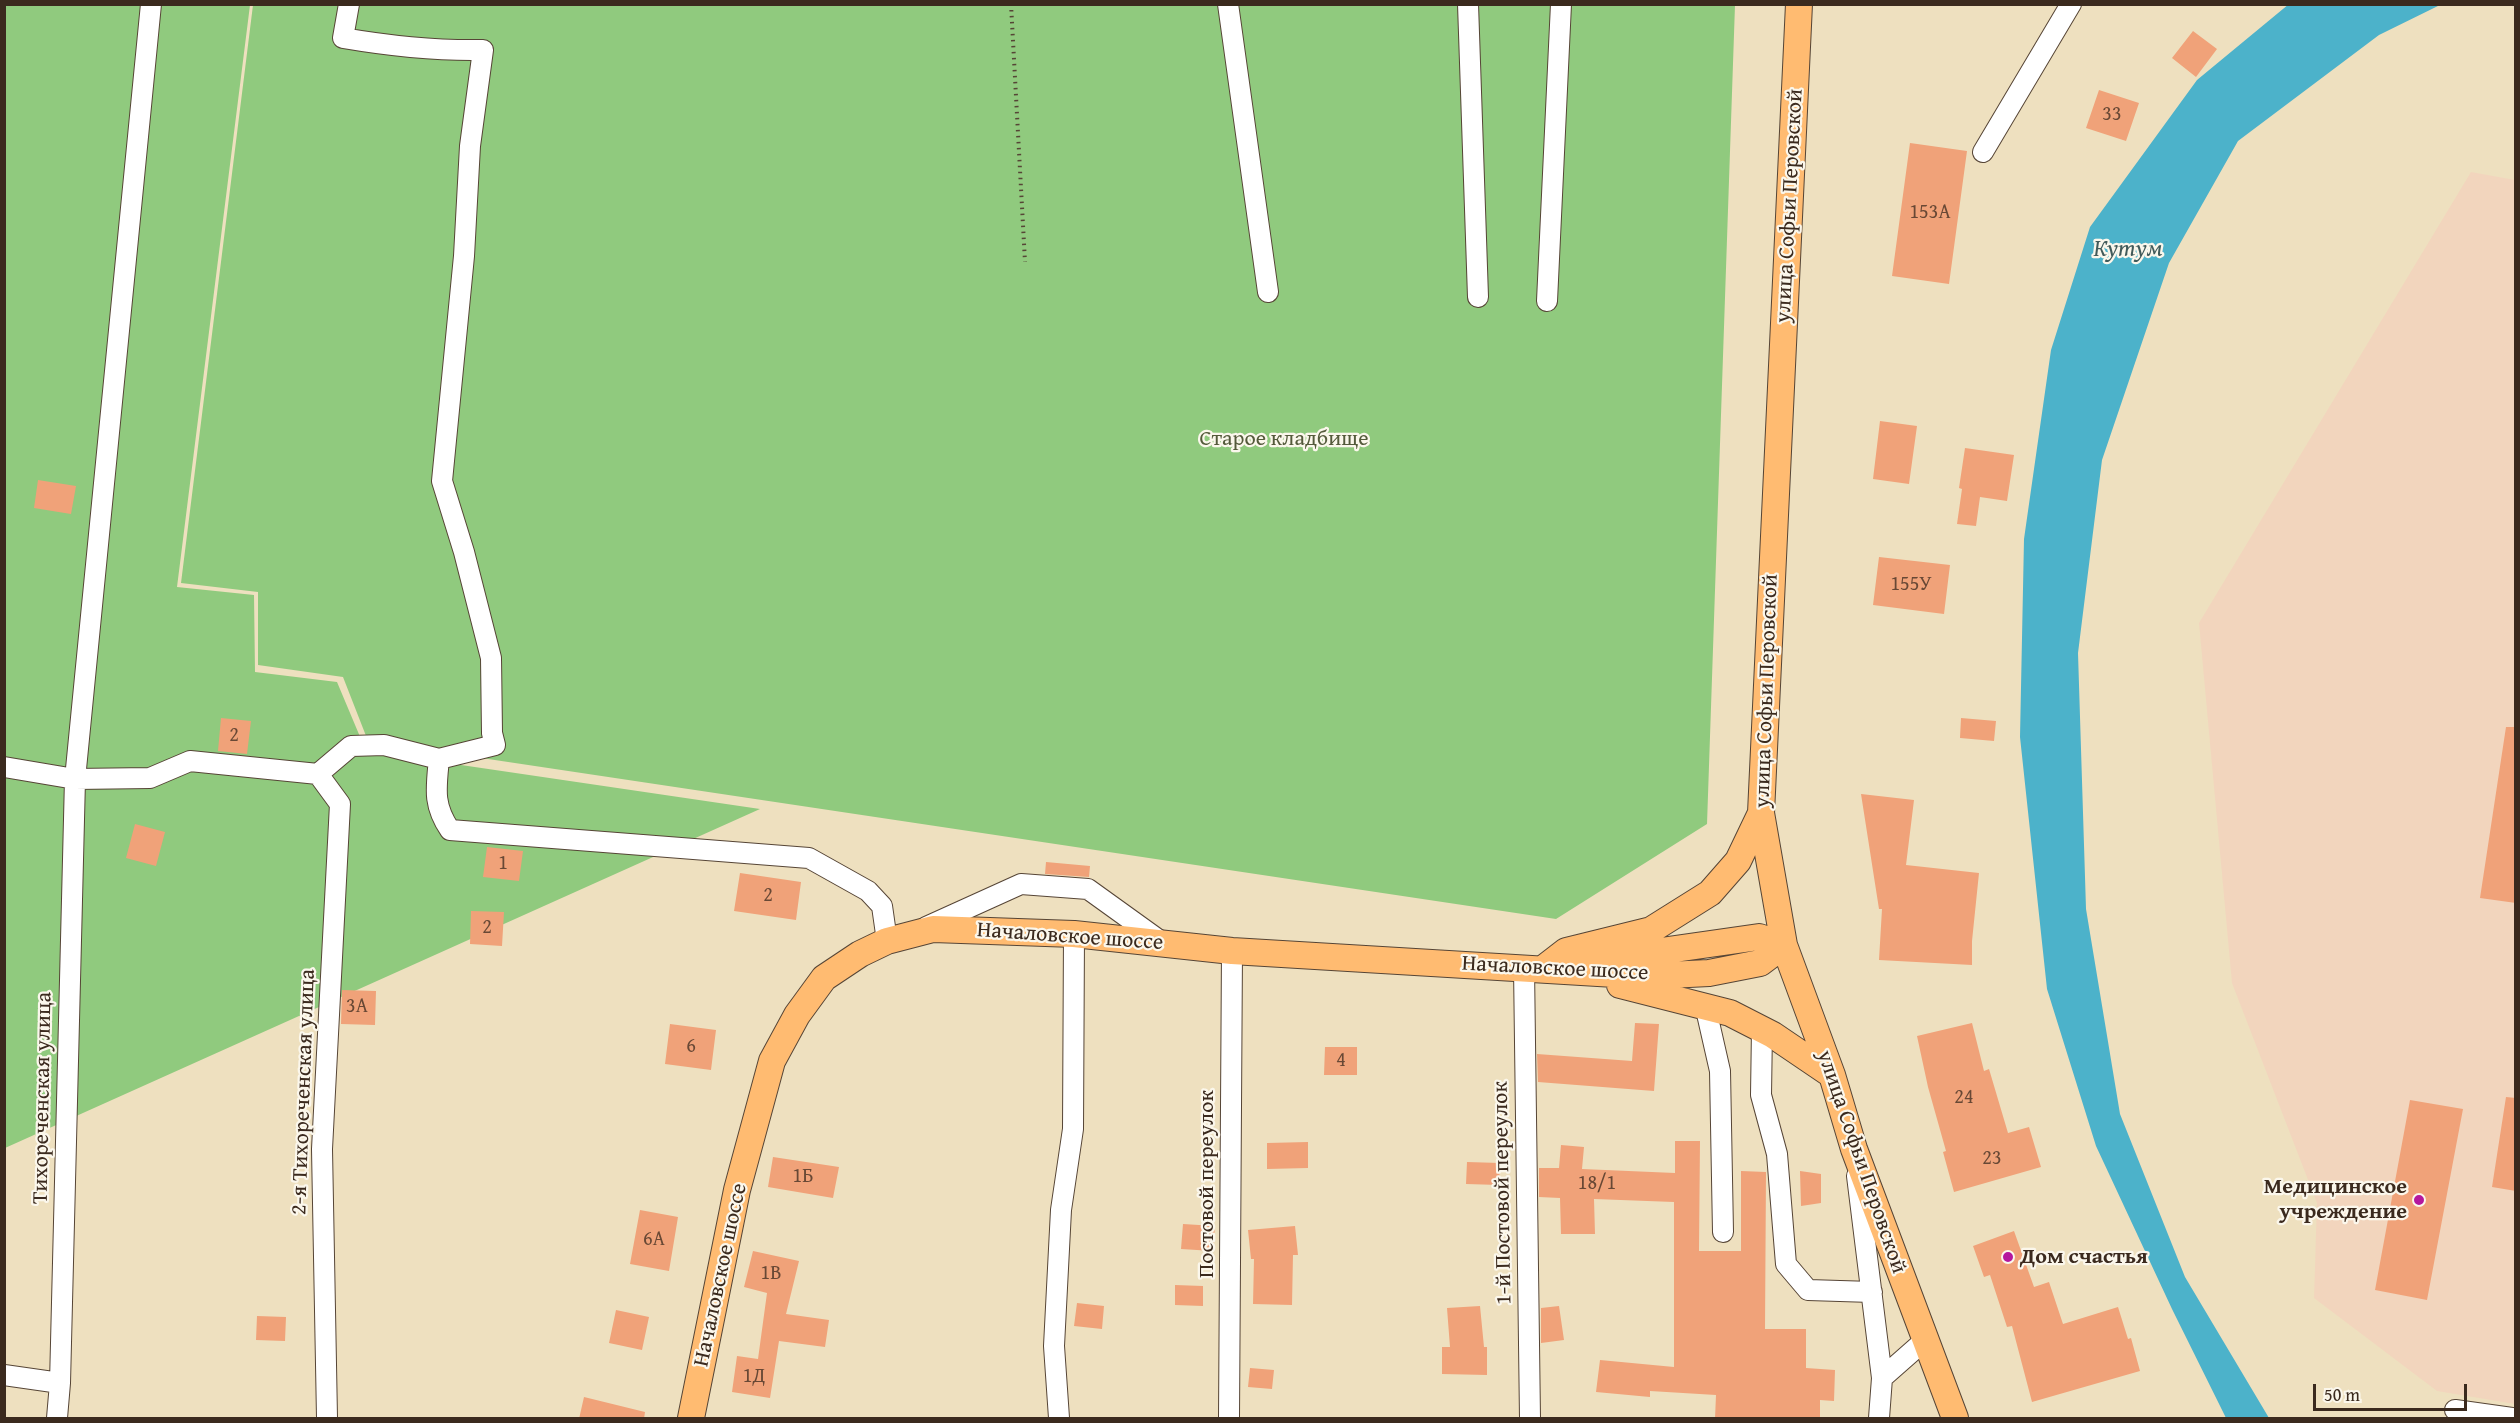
<!DOCTYPE html>
<meta charset="utf-8">
<style>
body{margin:0}
#map{position:relative;width:2520px;height:1423px;overflow:hidden;background:#eee0bf;font-family:"Gentium Book Plus",serif}
canvas{display:block}
.frame{position:absolute;inset:0;border:6px solid #3b2a1e;pointer-events:none}
.scale{position:absolute;left:2313px;top:1384px;width:154px;height:27px;box-sizing:border-box;border:3px solid #3b2a1e;border-top:0;padding-left:8px;font-size:18px;line-height:21px;white-space:nowrap;color:#3b2a1e;-webkit-text-stroke:4px #fbf7ec;paint-order:stroke}
</style>
<div id="map">
<canvas width="2520" height="1423"></canvas>
<div class="frame"></div>
<div class="scale">50 m</div>
</div>
<script>
const context = document.querySelector('canvas').getContext('2d');
context.lineJoin = 'round';
function fill(path, color) { context.fillStyle = color; context.fill(path, 'evenodd'); }
function trace(path, color, width, dash) { context.strokeStyle = color; context.lineWidth = width; context.lineCap = dash ? 'butt' : 'round'; context.setLineDash(dash || []); context.stroke(path); }
function write(font, color, halo, rows, align = 'center') {
  context.font = font + ' "Gentium Book Plus",serif'; context.lineWidth = 4.5; context.setLineDash([]); context.textBaseline = 'middle'; context.strokeStyle = halo; context.fillStyle = color; for (const [text, x, y, turn = 0] of rows) {
    context.save(); context.translate(x, y); context.rotate((+turn || 0) * Math.PI / 180); context.textAlign = isNaN(turn) ? turn : align; if (halo) context.strokeText(text, 0, 0); context.fillText(text, 0, 0); context.restore();
  }
}
fill(new Path2D(`
 M2471,172L2515,180V1404L2437,1391L2314,1298L2317,1203L2232,983L2199,623Z`), '#f2d5bd');
fill(new Path2D(`
 M4,5H250L177,587L254,595L255,672L337,682L366,751L760,809L5,1148Z
 M253,5H1735L1707,824L1556,919L368,741L343,677L258,665V592L181,583Z`), '#90ca7e');
fill(new Path2D(`
 M2289,4L2440,5L2379,35L2238,141L2169,263L2102,460L2078,653L2086,909L2120,1114L2185,1277L2269,1418H2226L2172,1309L2096,1146L2047,989L2020,737L2024,539L2051,350L2090,227L2197,80Z`), '#4cb2ca');
fill(new Path2D(`
 M2193,31L2217,49L2196,77L2172,58Z
 M2099,90L2139,103L2126,141L2086,128Z
 M1910,143L1967,151L1949,284L1892,276Z
 M1880,421L1917,426L1909,484L1873,479Z
 M1965,448L2014,455L2007,501L1980,497L1976,526L1957,524L1962,489L1959,488Z
 M38,480L76,486L71,514L34,508Z
 M1879,557L1950,565L1944,614L1873,605Z
 M221,718L251,721L247,754L218,751Z
 M1961,718L1996,721L1994,741L1960,738Z
 M2506,727H2516V903L2480,898Z
 M1861,794L1914,800L1906,865L1979,873L1972,941V965L1879,960L1882,909H1879Z
 M135,824L165,832L156,866L126,858Z
 M487,847L523,851L519,881L483,877Z
 M1046,862L1090,866L1089,877L1045,874Z
 M740,873L801,882L796,920L734,911Z
 M471,911L504,912L502,946L470,944Z
 M342,990L376,991L375,1025L341,1024Z
 M1635,1023L1659,1024L1654,1091L1538,1082L1537,1054L1632,1061Z
 M1972,1023L1984,1071L1989,1069L2008,1133L2029,1127L2041,1167L1954,1192L1943,1152L1946,1151L1928,1087L1917,1036Z
 M670,1024L716,1030L711,1070L665,1064Z
 M1325,1047H1357V1075H1324Z
 M2506,1097L2516,1098V1191L2492,1187Z
 M2410,1100L2463,1109L2427,1300L2375,1290Z
 M1675,1141H1700L1699,1251H1741V1171L1766,1172L1765,1329H1806V1368L1835,1370L1834,1401L1820,1400V1419H1715L1716,1395L1650,1391V1397L1596,1392L1600,1360L1674,1367V1202L1594,1199L1595,1234H1561L1560,1198L1539,1197V1168H1559L1561,1145L1584,1147L1582,1169L1675,1173Z
 M1308,1142V1168L1267,1169V1143Z
 M773,1157L839,1167L833,1198L768,1187Z
 M1467,1162L1500,1163L1499,1185L1466,1184Z
 M1800,1171L1821,1174V1203L1801,1206Z
 M640,1210L678,1217L669,1271L630,1264Z
 M1183,1224L1215,1226L1213,1251L1181,1249Z
 M1295,1226L1298,1255H1293L1292,1305L1253,1304L1254,1259H1251L1248,1230Z
 M2014,1231L2034,1287L2049,1282L2063,1324L2118,1307L2128,1339L2131,1338L2140,1371L2032,1402L2012,1326L2007,1327L1990,1275L1984,1277L1973,1246Z
 M753,1251L799,1261L786,1314L829,1320L825,1347L779,1341L770,1398L732,1392L737,1356L758,1359L767,1293L744,1287Z
 M1175,1285L1203,1286V1306L1175,1305Z
 M1077,1303L1104,1306L1102,1329L1074,1326Z
 M1480,1306L1484,1347H1487V1375L1442,1374V1347H1450L1447,1308Z
 M1559,1306L1564,1340L1541,1343V1308Z
 M616,1310L649,1317L642,1350L609,1343Z
 M257,1316L286,1317L285,1341L256,1340Z
 M1250,1368L1274,1370L1272,1389L1248,1387Z
 M584,1397L645,1412L644,1419H579Z`), '#f0a279');
const minor = new Path2D(`
 M349,4L343,38C390,46 436,51 483,50L470,146L464,256L442,481L464,552L491,658L492,733L495,745L439,759
 M1228,4L1268,292
 M1468,4L1478,297
 M1983,152L2071,4
 M1547,301L1561,4
 M4,767L75,779L150,778L190,761L318,774L351,746L384,745L439,759C436,789 433,805 450,830L809,858L868,891L882,906L887,941
 M318,774L340,804L322,1149L327,1418
 M926,927L1021,884L1088,889L1163,943
 M1524,967L1530,1418
 M1705,1005L1720,1071L1723,1232
 M1762,1029L1761,1095L1777,1154L1786,1264L1808,1290L1872,1292
 M1857,1176L1882,1378
 M4,1375L60,1383
 M2455,1410L2512,1418
 M57,1418L60,1383L75,779L151,4
 M1059,1418L1054,1346L1061,1210L1073,1129L1074,934
 M1229,1418L1232,951
 M1879,1418L1882,1378L1924,1341`);
const major = new Path2D(`
 M1799,4L1761,813L1784,945L1832,1075L1854,1149L1955,1418
 M1591,961L1759,937L1784,945
 M1544,968L1566,951L1651,930L1710,893L1738,861L1761,813
 M1620,985L1730,1013L1773,1035L1832,1075
 M691,1418L737,1190L772,1061L797,1015L824,978L860,954L887,941L933,929L1074,934L1232,951L1648,976L1709,973L1760,963L1784,945`);
trace(minor, '#564536', 22);
trace(major, '#564536', 28);
trace(new Path2D(`
 M1011,4L1025,262`), '#564536', 4, [1.5, 4.5]);
trace(minor, '#fff', 20);
trace(major, '#ffbb71', 26);
for (const [x, y, r, color] of [
 [2419,1200,6,"#b5179e"],
 [2008,1257,6,"#b5179e"]
]) { const dot = new Path2D(); dot.arc(x, y, r, 0, 2 * Math.PI); context.fillStyle = color; context.fill(dot); trace(dot, '#fbf7ec', 2); }
write('20px', '#684835', null, [
 ["33",2112,115],
 ["153А",1930,213],
 ["155У",1911,585],
 ["2",234,736],
 ["1",503,864],
 ["2",768,896],
 ["2",487,928],
 ["3А",357,1007],
 ["6",691,1047],
 ["4",1341,1061],
 ["24",1964,1098],
 ["23",1992,1159],
 ["1Б",803,1177],
 ["18/1",1597,1184],
 ["6А",654,1240],
 ["1В",771,1274],
 ["1Д",754,1377]
]);
write('22px', '#3b2a1e', '#fbf7ec', [
 ["улица Софьи Перовской",1790,206,-87],
 ["улица Софьи Перовской",1767,691,-88],
 ["Началовское шоссе",1070,937,4],
 ["Началовское шоссе",1555,969,3],
 ["2-я Тихореченская улица",304,1092,-88],
 ["Тихореченская улица",43,1098,-89],
 ["улица Софьи Перовской",1861,1162,71],
 ["Постовой переулок",1207,1184,-90],
 ["1-й Постовой переулок",1503,1193,-91],
 ["Началовское шоссе",721,1275,-78]
]);
write('22px', '#545a3b', '#fbf7ec', [
 ["Старое кладбище",1284,439]
]);
write('bold 22px', '#3b2a1e', '#fbf7ec', [
 ["Медицинское",2407,1187],
 ["учреждение",2407,1212],
 ["Дом счастья",2020,1257,"left"]
], 'right');
write('italic 24px', '#415a5a', '#fbf7ec', [
 ["Кутум",2128,250]
]);
</script>
